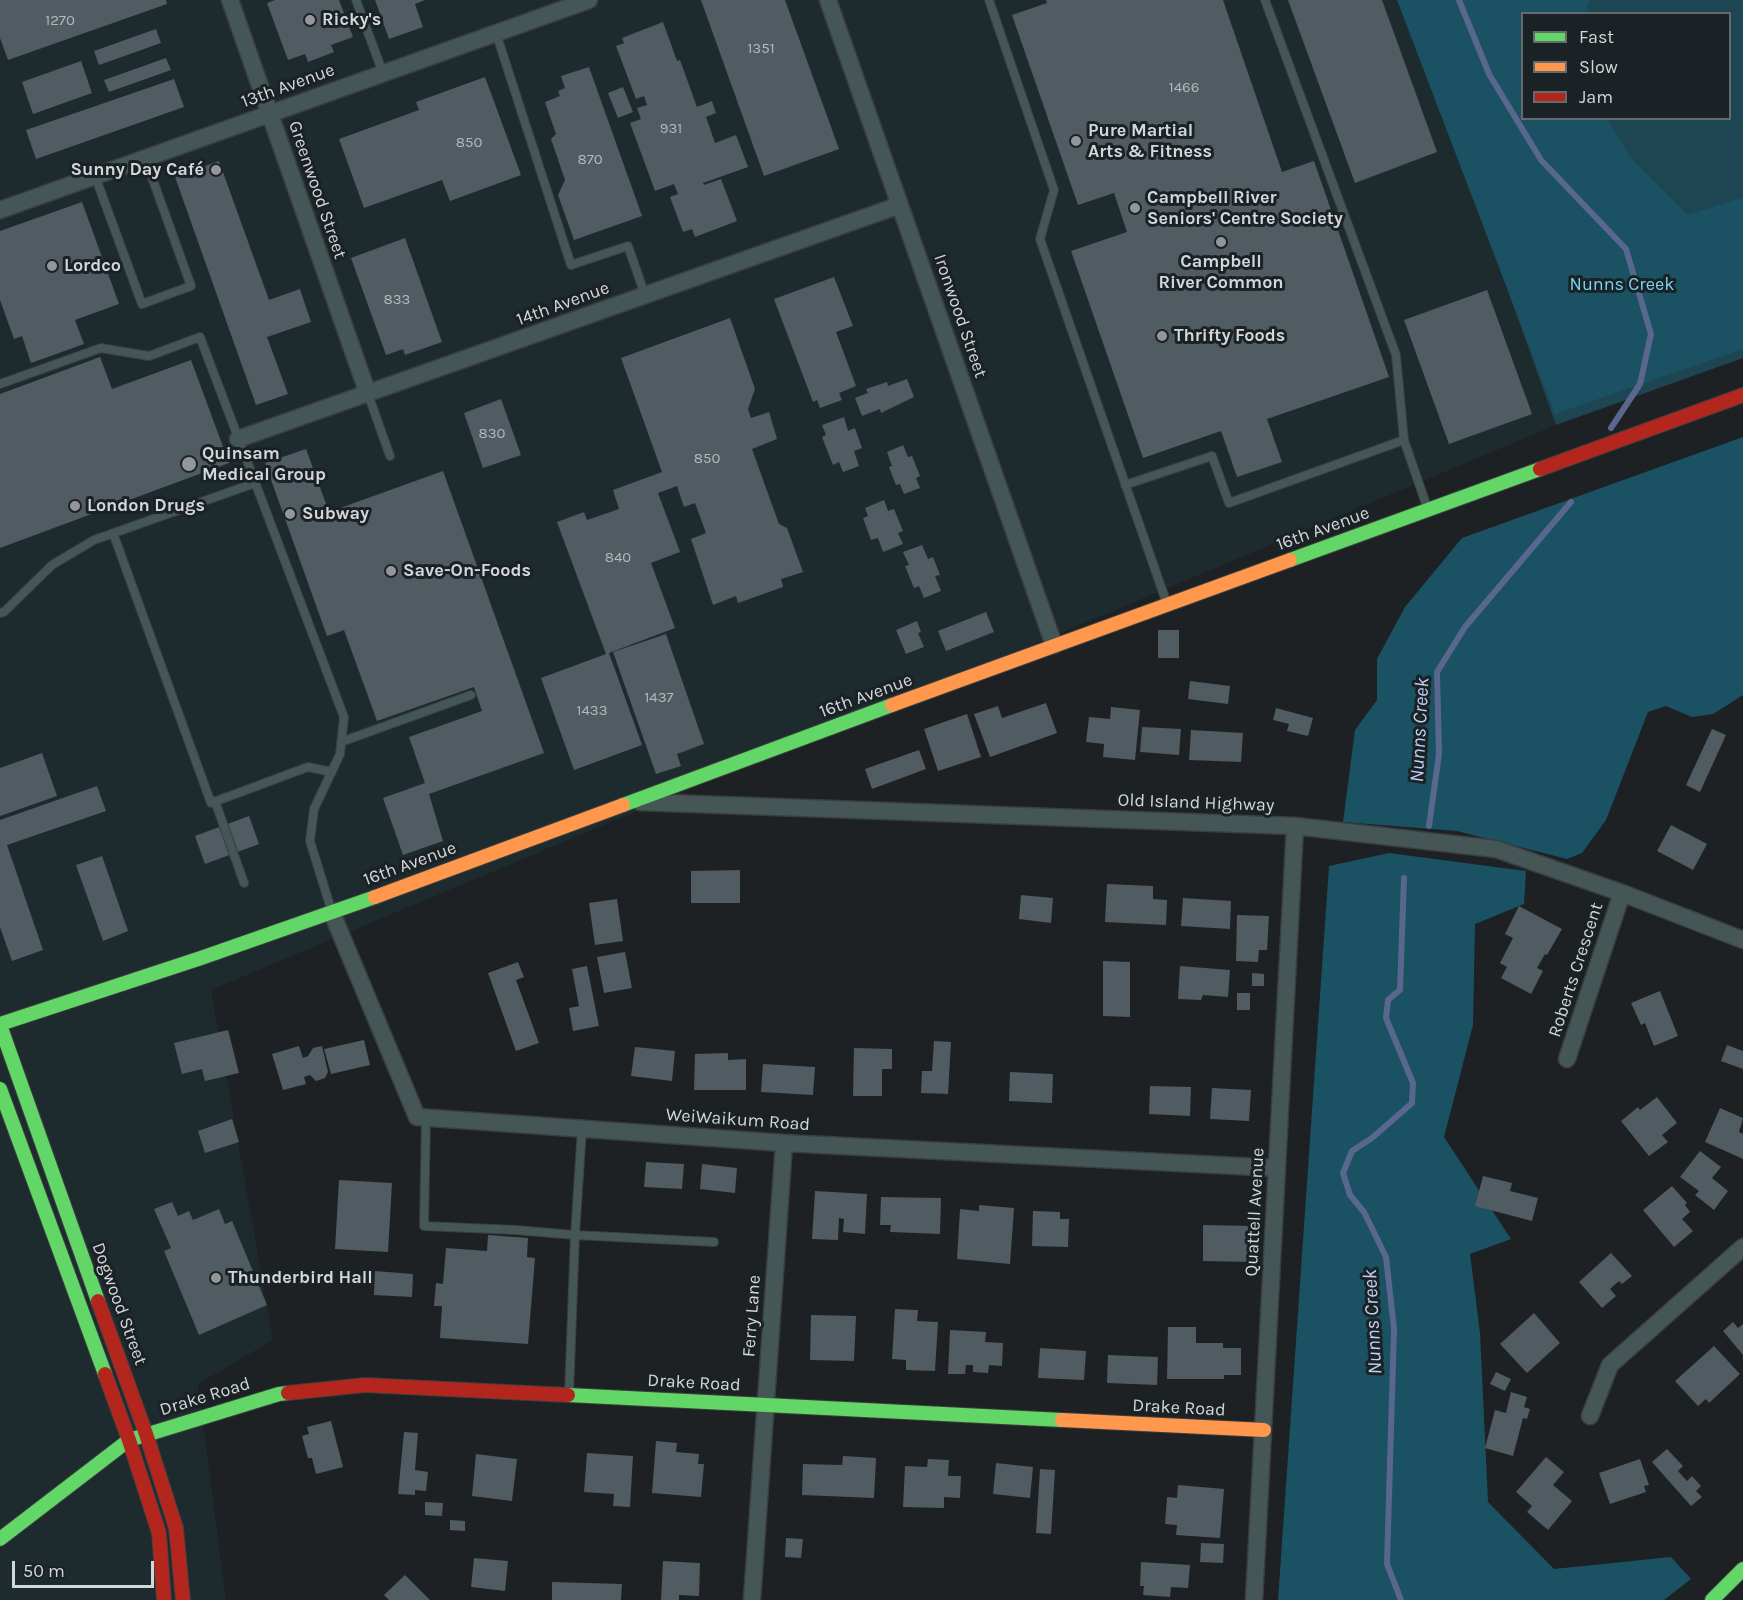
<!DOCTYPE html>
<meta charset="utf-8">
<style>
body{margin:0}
#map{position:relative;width:1743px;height:1600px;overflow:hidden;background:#1d2123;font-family:Karla,sans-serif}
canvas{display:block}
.legend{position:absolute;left:1521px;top:12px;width:210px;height:108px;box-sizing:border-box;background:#1b2225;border:2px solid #646a6d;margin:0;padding:8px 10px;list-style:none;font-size:18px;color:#d2d7d9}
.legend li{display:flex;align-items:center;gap:12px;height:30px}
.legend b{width:30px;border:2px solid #646a6d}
.scale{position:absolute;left:12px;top:1561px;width:142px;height:27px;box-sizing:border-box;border:3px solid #d2d7d9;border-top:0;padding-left:8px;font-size:18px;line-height:21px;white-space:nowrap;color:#d2d7d9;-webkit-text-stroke:4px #1b2225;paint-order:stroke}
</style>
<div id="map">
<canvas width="1743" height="1600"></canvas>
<ul class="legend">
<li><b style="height:8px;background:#63d668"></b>Fast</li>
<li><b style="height:8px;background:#ff974d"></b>Slow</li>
<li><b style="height:8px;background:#b3261e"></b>Jam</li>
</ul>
<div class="scale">50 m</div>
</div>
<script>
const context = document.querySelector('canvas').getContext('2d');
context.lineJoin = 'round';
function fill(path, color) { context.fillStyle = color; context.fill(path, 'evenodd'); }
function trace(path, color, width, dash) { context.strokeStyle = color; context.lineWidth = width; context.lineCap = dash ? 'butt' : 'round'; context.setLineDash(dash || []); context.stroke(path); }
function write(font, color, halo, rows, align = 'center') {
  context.font = font + ' Karla,sans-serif'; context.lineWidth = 6; context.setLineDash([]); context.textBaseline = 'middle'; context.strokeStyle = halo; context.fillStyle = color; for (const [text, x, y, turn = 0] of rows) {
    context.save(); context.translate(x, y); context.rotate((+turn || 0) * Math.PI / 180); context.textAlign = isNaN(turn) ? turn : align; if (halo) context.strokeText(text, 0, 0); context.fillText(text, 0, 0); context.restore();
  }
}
fill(new Path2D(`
 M0,0H1431L1556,425L211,990L273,1340L198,1384L226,1600H0Z`), '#1d2b2f');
fill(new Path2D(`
 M1404,0H1743V358L1556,425ZM1522,14H1730V118H1522Z`), '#1e4552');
fill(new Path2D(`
 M1397,0H1591L1587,3L1588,13L1522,14V118L1607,119L1630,157L1688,215L1743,197V349L1555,414Z
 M1743,437V695L1713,714L1692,717L1666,706L1648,712L1606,820L1582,853L1567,859L1457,831L1343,822L1355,730L1377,700V659L1405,607L1462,538Z
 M1389,853L1526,871L1524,904L1475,924L1473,1025L1444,1137L1511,1239L1470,1254L1480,1333L1488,1502L1554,1569L1671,1557L1691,1579L1664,1600H1278L1329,866Z`), '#1a5163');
trace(new Path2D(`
 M1459,0L1489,74L1541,160L1626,249L1651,334L1640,384L1611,428
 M1429,826L1439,754L1437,672L1465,627L1571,502
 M1401,1600L1387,1564L1394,1329L1386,1257L1364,1212L1350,1195L1343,1173L1352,1151L1372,1138L1412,1103L1413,1083L1386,1018L1388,1000L1400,990L1404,878`), '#59678e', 6);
fill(new Path2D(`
 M0,0H166L167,4L8,60L0,38Z
 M275,0H339L353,37L331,45L334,52L308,62L305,54L288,60L267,3Z
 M375,0H425L415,4L423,27L389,39Z
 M701,0H785L839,149L764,176Z
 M1046,0H1223L1282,172L1314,161L1389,377L1267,419L1282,462L1237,477L1221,431L1143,458L1071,251L1127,232L1114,193L1078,205L1012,15L1047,3Z
 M1288,0H1382L1437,152L1355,183Z
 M663,22L677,61L680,60L697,107L712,101L716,113L706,117L715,143L736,135L748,167L703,183L704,185L721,179L737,221L695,237L692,229L683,232L670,197L678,194L674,184L655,191L630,123L641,119L637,108L647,105L644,96L636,99L616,46L624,43L622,38Z
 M156,29L161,43L99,65L94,51Z
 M166,58L171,70L109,92L104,80Z
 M81,61L92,93L33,114L22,82Z
 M589,67L642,216L574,240L558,195L565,180L551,139L556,134L545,102L560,96L558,91L565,88L561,76Z
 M485,77L521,175L450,201L442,180L364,208L339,139L419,110L416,102Z
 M174,79L184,107L36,159L26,130Z
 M623,87L633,112L618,118L608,93Z
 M219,161L269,300L300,289L311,322L267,337L288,394L256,405L175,177Z
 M82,202L119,304L75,320L84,344L31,363L22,336L14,339L0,300V231Z
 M405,238L442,342L405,355L403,349L386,355L351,258Z
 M834,277L853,326L836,332L856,386L839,393L842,400L820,408L817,400L813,402L774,299Z
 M1487,290L1532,414L1449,444L1404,320Z
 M730,318L755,389L748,409L751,418L769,412L777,439L752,449L779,524L787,528L803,572L781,579L783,587L738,603L736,596L713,605L691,539L706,533L695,503L684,507L677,486L658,493L680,552L651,563L675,628L609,653L642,745L574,770L541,678L606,654L557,522L584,512L587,520L619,509L613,490L662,472L621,358Z
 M100,357L112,389L191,360L229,463L0,548V394Z
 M907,379L914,397L881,413L880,409L862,416L855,398L868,393L866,389L887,382L888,386Z
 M501,399L521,455L483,468L464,413Z
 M844,417L848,431L855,428L862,448L854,451L859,466L843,472L839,462L833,465L822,437L826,435L822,425Z
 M903,445L908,457L912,456L920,476L916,478L920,488L904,494L900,484L896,485L889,467L892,466L887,452Z
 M306,449L329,512L443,471L544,753L429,794L443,841L403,855L383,798L425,783L409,737L482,711L474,687L377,721L344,630L327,636L265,463Z
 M884,500L888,511L894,509L903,531L898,533L903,544L883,552L878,538L871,540L863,518L868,516L865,508Z
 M922,545L928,559L933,557L940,575L935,576L941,591L924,598L919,586L914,588L905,566L909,565L903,552Z
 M986,612L994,632L946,651L938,631Z
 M917,621L921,632L918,633L924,647L906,654L896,630Z
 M1158,630H1179V658H1158Z
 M666,634L704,744L677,754L681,766L656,774L613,652Z
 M1190,681L1230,686L1228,704L1188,699Z
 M1046,703L1057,733L990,757L974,714L998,706L1002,718Z
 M1111,707L1140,710L1135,760L1103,757L1104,744L1086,742L1089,717L1110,719Z
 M1276,708L1313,718L1308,736L1287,731L1289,724L1273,720Z
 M967,714L981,757L938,771L924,729Z
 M1142,727L1181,729L1179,755L1140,752Z
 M1712,729L1726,735L1700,792L1686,785Z
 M1191,730L1243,733L1241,762L1189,760Z
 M919,750L926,769L872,789L865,769Z
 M42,753L57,796L0,816V768Z
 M97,786L106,811L7,845L43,950L12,961L0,927V820Z
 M249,816L259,844L205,864L195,836Z
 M1671,825L1707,844L1693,870L1657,851Z
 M102,856L128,931L103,941L76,865Z
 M740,870V903H691V871Z
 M1107,884L1153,886V899L1167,900L1166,925L1105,922Z
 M1021,895L1053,898L1051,923L1019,919Z
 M1183,898L1231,901L1230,929L1181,926Z
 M617,899L623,941L595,945L589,903Z
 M1519,906L1562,929L1547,955L1545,954L1537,968L1543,971L1531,994L1501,978L1507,967L1500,963L1513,938L1505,934Z
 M1237,915L1269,916L1267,950H1259L1258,962L1236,961Z
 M625,952L632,988L604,993L597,957Z
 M1103,961L1130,962V1017L1103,1016Z
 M518,962L524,977L516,980L539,1043L516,1051L488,973Z
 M587,966L599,1026L573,1031L569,1008L579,1006L572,969Z
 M1180,966L1230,970L1228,997L1203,995L1201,1000L1178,999Z
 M1252,973L1264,974V986H1252Z
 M1660,991L1678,1036L1654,1046L1645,1023L1641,1025L1631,1003Z
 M1237,993H1250V1010H1237Z
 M228,1030L239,1073L205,1081L202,1069L182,1074L174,1043Z
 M364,1040L370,1065L331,1074L324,1049Z
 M934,1041L951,1042L948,1094L921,1093L922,1071H932Z
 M1727,1045L1743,1051V1069L1721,1061Z
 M299,1046L303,1058L308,1056L313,1048L322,1046L328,1072L325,1078L316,1081L310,1075L304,1077L306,1084L283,1090L272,1054Z
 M635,1047L675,1051L672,1081L631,1076Z
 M854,1048L892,1049V1069H882V1096H853Z
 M728,1053V1060L746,1059V1090H694L695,1054Z
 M763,1064L815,1067L813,1095L761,1092Z
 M1010,1072L1053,1074L1052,1103L1009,1101Z
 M1150,1086L1191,1087L1190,1116L1149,1114Z
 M1212,1088L1251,1090L1249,1121L1210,1119Z
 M1657,1097L1677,1123L1662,1135L1668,1142L1649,1156L1621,1121L1638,1107L1640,1110Z
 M1720,1108L1743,1118L1739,1132L1743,1134V1159L1705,1142Z
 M232,1119L239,1142L205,1153L198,1131Z
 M1700,1151L1721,1167L1712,1178L1728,1191L1714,1210L1695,1195L1699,1191L1680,1177Z
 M646,1162L684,1164L682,1189L644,1187Z
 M702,1164L737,1168L735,1193L700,1189Z
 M1483,1176L1512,1183L1510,1191L1538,1198L1532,1221L1475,1206Z
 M339,1180L392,1183L388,1252L335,1249Z
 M1672,1186L1687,1203L1685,1205L1690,1212L1682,1219L1693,1231L1674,1247L1643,1210Z
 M815,1191L867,1194L865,1234L843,1232L844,1219L839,1218L838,1240L812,1239Z
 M881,1197L941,1198L940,1234L890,1232L891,1225H880Z
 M172,1202L178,1216L189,1211L193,1220L219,1209L225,1224L232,1221L267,1305L199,1335L164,1251L171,1248L154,1209Z
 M979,1205L1014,1208L1010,1264L957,1259L960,1209L979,1211Z
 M1033,1211L1060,1212V1219H1069L1068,1247L1032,1246Z
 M1203,1225L1252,1226L1251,1262L1203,1261Z
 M488,1235L528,1238L527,1257L535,1258L528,1344L440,1338L442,1306H434L436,1283L443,1284L446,1248L487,1251Z
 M1611,1253L1632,1276L1622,1284L1619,1281L1610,1289L1616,1296L1602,1308L1579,1282Z
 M375,1271L413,1274L412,1297L374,1295Z
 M895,1309L918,1310L917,1321L938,1322L935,1371L906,1370V1360L892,1359Z
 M1534,1313L1560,1343L1527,1373L1500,1344Z
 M811,1315L856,1316L854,1361L810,1360Z
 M1733,1322L1738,1328L1743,1324V1355L1723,1331Z
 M1168,1327H1196V1343H1223V1348H1241V1375H1224V1379H1167Z
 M950,1330L986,1332L985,1342L1003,1343L1002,1366L989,1365L988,1373L973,1372V1365H966L965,1374H948Z
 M1714,1346L1740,1374L1709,1403L1706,1399L1698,1406L1675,1381Z
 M1040,1348L1086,1351L1084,1380L1038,1378Z
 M1108,1355L1158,1357L1157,1385L1107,1383Z
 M1496,1372L1511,1379L1505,1391L1490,1384Z
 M1511,1392L1527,1397L1524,1407L1530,1409L1527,1419L1523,1418L1513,1456L1485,1448L1495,1410L1506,1413Z
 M331,1421L343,1467L316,1474L312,1458H308L302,1436L309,1434L307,1427Z
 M404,1432L418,1433L415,1470L428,1472L426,1491L415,1490V1495L398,1494Z
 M656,1441L677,1443L676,1452L699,1454L698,1464H704L701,1497L652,1493Z
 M1667,1449L1683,1466L1678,1471L1687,1481L1692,1476L1701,1486L1696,1491L1702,1497L1691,1506L1652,1462Z
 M587,1453L633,1456L630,1507L613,1506L614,1494L584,1492Z
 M476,1454L517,1459L512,1501L472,1496Z
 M843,1456L876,1458L874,1498L802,1495L803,1464L842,1465Z
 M1546,1457L1564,1472L1553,1485L1572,1501L1548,1530L1527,1512L1532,1506L1516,1492Z
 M928,1459L949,1460L948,1476H961L960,1498L944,1497V1508L903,1507L905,1466L927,1467Z
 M1640,1459L1649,1485L1644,1486L1646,1492L1610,1504L1599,1473Z
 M996,1463L1033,1467L1030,1498L993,1494Z
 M1040,1469L1055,1470L1051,1534L1036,1533Z
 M1178,1485L1224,1489L1220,1538L1176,1535L1177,1525L1165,1524L1167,1497L1177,1498Z
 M425,1502L443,1503L442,1516L425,1515Z
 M450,1520L465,1521V1531L450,1530Z
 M786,1538L803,1539L801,1558L785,1557Z
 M1201,1543L1224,1544L1223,1563L1200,1562Z
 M474,1558L508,1561L505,1591L471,1587Z
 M663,1561L700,1563L699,1596L679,1595V1600H661Z
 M1141,1562L1190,1565L1188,1588L1171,1587L1170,1597L1143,1595L1144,1586H1140Z
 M405,1575L430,1600H389L384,1595Z
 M552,1582L622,1584L621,1600H552Z`), '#515b62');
const lane = new Path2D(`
 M356,0L383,73
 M989,0L1054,190L1040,239L1167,604
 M1265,0L1396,355L1404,440
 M496,33L571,265L628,246L645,295
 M95,176L142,304L191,286L145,158
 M0,384L101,348L149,356L200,337L344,717L340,754L314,809L310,841L331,909
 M368,394L390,456
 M1125,485L1212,456L1229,503L1404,440L1427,507
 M113,533L211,803L308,767L332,772
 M0,613L4,612L52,565L94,540L255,483
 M341,742L471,695
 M215,801L244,883
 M426,1118L424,1226L516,1230L575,1235L582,1129
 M569,1394L575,1235L714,1242`);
const street = new Path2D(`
 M230,0L368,394
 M828,0L1054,645
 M0,210L589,0
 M238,439L900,205
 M640,802L1295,826L1496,849L1622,893L1743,940
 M332,913L417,1117L784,1143L1277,1168
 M1567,1059L1622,893
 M1590,1416L1610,1365L1743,1247
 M752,1600L784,1143
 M1254,1600L1295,826`);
const fast = new Path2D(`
 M1290,560L1540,469
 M623,805L892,705
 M0,1024L201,958L375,897
 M0,1025L98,1301
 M0,1089L105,1374
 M568,1395L1062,1420
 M0,1539L129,1440L279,1394L288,1393
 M1712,1600L1743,1569`);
const slow = new Path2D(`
 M892,705L1290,560
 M375,897L623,805
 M1062,1420L1264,1430`);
const jam = new Path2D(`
 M1540,469L1743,395
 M98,1301L146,1434L176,1528L183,1600
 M105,1374L129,1440L159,1533L164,1600
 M288,1393L365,1385L568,1395`);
trace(lane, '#3b3e3f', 10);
trace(street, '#3b3e3f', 19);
trace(fast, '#3b3e3f', 16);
trace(slow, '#3b3e3f', 16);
trace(jam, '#3b3e3f', 16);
trace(lane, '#455656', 8);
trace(street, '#455656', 16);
trace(fast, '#63d668', 14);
trace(slow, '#ff974d', 14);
trace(jam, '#b3261e', 14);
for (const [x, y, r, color] of [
 [310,20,6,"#939799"],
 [1076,141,6,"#939799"],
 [216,170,6,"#939799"],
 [1135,208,6,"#939799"],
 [1221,242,6,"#939799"],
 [52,266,6,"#939799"],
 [1162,336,6,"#939799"],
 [189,464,8,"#939799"],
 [75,506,6,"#939799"],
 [290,514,6,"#939799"],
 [391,571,6,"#939799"],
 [216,1278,6,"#939799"]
]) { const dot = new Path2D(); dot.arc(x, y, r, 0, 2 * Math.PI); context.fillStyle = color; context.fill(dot); trace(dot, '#1b2225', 2); }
write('15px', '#b2b8bb', null, [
 ["1270",60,21],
 ["1351",761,49],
 ["1466",1184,88],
 ["931",671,129],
 ["850",469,143],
 ["870",590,160],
 ["833",397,300],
 ["830",492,434],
 ["850",707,459],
 ["840",618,558],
 ["1437",659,698],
 ["1433",592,711]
]);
write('bold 18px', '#d2d7d9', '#1b2225', [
 ["Ricky's",322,20],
 ["Pure Martial",1088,131],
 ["Arts & Fitness",1088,152],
 ["Sunny Day Café",204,170,"right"],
 ["Campbell River",1147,198],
 ["Seniors' Centre Society",1147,219],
 ["Campbell",1221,262,"center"],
 ["River Common",1221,283,"center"],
 ["Lordco",64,266],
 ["Thrifty Foods",1174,336],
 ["Quinsam",202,454],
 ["Medical Group",202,475],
 ["London Drugs",87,506],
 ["Subway",302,514],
 ["Save-On-Foods",403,571],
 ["Thunderbird Hall",228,1278]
], 'left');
write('18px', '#d2d7d9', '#1b2225', [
 ["13th Avenue",288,86,-20],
 ["Greenwood Street",317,190,71],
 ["14th Avenue",563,304,-20],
 ["Ironwood Street",960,316,71],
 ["16th Avenue",1323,529,-20],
 ["16th Avenue",866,696,-20],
 ["Old Island Highway",1196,803,2],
 ["16th Avenue",410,864,-20],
 ["Roberts Crescent",1576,970,-72],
 ["WeiWaikum Road",738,1120,4],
 ["Quattell Avenue",1255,1212,-87],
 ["Dogwood Street",119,1304,70],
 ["Ferry Lane",752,1316,-86],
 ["Drake Road",694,1383,3],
 ["Drake Road",205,1397,-17],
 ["Drake Road",1179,1408,3]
]);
write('18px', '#76d4f4', '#1b2225', [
 ["Nunns Creek",1622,285]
]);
write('italic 20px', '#bfcef7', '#1b2225', [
 ["Nunns Creek",1420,730,-87],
 ["Nunns Creek",1373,1322,-93]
]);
</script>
